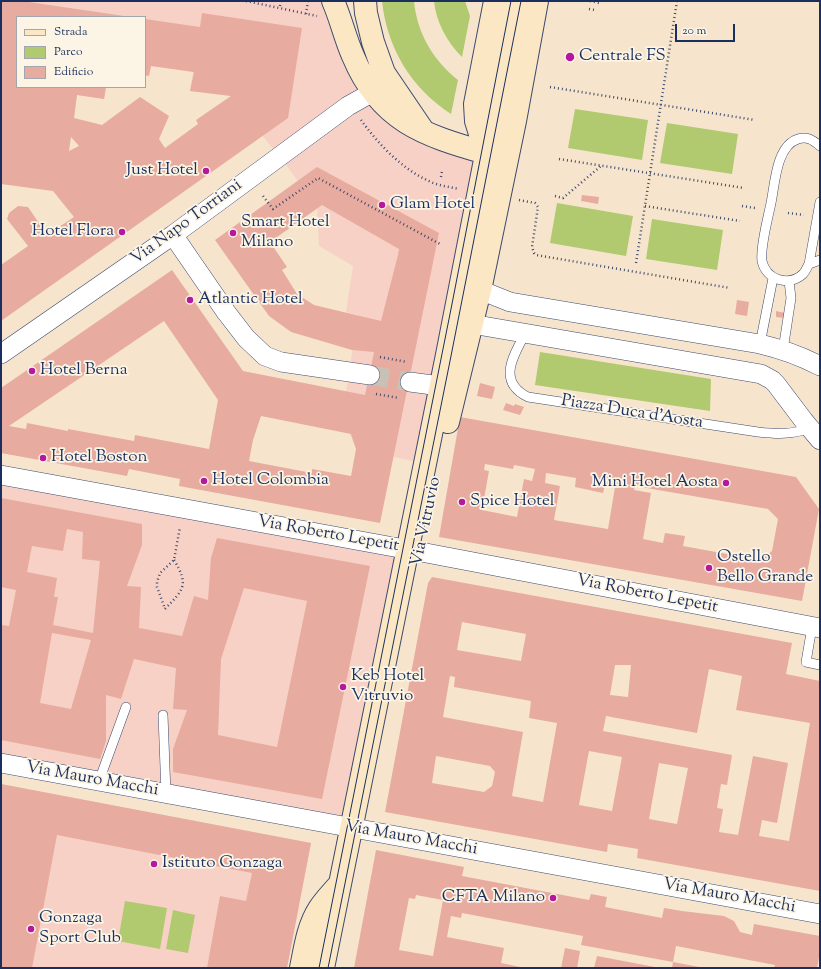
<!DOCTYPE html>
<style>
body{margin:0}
#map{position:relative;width:821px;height:969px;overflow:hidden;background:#f6e5cc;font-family:"Sorts Mill Goudy",serif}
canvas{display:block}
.frame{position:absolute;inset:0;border:2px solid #1b2f5e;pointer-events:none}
.legend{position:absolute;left:16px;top:16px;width:130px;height:72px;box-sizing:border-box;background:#fcf5e5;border:1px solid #a2a6af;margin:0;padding:5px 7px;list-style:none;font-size:12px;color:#1b2f5e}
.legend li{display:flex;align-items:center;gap:8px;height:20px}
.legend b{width:20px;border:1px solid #a2a6af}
.scale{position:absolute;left:675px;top:24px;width:60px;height:18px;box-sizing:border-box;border:2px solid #1b2f5e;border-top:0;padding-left:5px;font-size:12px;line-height:14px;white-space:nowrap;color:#1b2f5e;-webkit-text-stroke:3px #fcf5e5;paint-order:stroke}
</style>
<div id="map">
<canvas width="821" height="969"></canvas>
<div class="frame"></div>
<ul class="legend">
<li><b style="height:5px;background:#fbe7c3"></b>Strada</li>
<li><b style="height:11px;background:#b1c96f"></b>Parco</li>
<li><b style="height:11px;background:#e8ab9f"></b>Edificio</li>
</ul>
<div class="scale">20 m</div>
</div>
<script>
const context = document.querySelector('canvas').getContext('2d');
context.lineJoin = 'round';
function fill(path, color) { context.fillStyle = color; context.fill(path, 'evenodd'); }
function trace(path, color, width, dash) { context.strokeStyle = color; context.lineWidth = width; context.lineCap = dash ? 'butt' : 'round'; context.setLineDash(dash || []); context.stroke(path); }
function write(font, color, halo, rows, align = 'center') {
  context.font = font + ' "Sorts Mill Goudy",serif'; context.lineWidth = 3.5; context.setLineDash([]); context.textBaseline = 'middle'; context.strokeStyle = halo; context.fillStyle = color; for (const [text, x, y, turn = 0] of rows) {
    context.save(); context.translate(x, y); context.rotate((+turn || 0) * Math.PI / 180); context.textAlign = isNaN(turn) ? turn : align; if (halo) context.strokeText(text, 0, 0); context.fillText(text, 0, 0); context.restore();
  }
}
fill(new Path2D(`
 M1,1H329L369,92L277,154L231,96L190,91L193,72L151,66L149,76L145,75V17H17V87H106L104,99L77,95L71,137L7,128Z
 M372,96L484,153L422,463L356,449L350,434L346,392L358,315L346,312L353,266L319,246L317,208L282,159Z
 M1,484L405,551L350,824L1,763Z
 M1,784L311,843L287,968H16L1,885Z`), '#f7d1c6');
fill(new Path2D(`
 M382,1H414C417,33 433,60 458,80L451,114C411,88 387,48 382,1Z
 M434,1H465L470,16L462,57C447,42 436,22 434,1Z
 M575,109L648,120L642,160L568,148Z
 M667,123L738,134L732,174L660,163Z
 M557,203L633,216L626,256L550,243Z
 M652,219L723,230L717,270L646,259Z
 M540,352L711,379L710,411L535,385Z
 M125,901L167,908L160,949L118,941Z
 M173,910L195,915L188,953L166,949Z`), '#b1c96f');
fill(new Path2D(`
 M1,1H22L124,16L17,17V87H106L104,99L77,95L74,118L102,125L140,97L169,116L159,139L165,148L198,124L196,120L231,96L190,91L194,72L151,66L149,76L145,75V19L200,27L202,13L302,28L288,118L1,321V265L28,246L7,219L9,213L18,206L28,207L47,235L74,217L53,191L1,184ZM71,137L79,146L69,151Z
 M317,167L439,233L380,523L179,486L180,479L129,469L127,476L1,453V388L172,270L243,371L365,395L374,352L352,350L291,332L269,316L215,240ZM322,205L399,249L398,255L381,321L314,305L297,294L282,270L287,267L270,242ZM164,321L218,400L209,449L135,435L134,441L68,429V431L27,423L26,429L9,426ZM261,416L351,434L356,449L351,476L312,469V473L249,461L253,440Z
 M582,195L599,197L598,204L581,201Z
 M737,300L749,302L747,316L735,314Z
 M776,311L785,313L784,318L776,317Z
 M480,383L495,387L492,399L477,396Z
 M506,403L514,406L515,404L524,407L520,415L503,410Z
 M460,417L796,477L819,509L802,601L439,537ZM485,464L513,469L514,465L535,469L532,481L524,479L517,517L482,510L489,471L484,470ZM546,473L576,478L575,487L603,493L605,485L615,487L608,529L554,520L560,486L545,483ZM635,486L768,509L778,519L772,551L760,560L683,546L685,536L665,533L663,543L643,539L651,493L634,490Z
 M1,498L142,524V545L127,586L141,587L139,628L182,636L194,596L208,600L211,558L217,538L370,566L322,799L173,772V749L187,710L173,709L176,668L134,659L121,699L106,695V741L100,759L1,740V625L9,626L16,590L1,587ZM67,529L83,532L82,559L100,561L93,633L53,625L58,597H54L57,578L27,572L32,546L63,551ZM244,588L307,601L277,747L218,735L221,659ZM52,633L91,640L71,709L40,703Z
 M432,577L792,643L786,674L820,681V891L637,858L638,849L608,844L607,852L385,812L428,583ZM462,622L526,634L521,661L457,650ZM615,665H631L628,697L610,695ZM709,669L742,676L736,710L810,723L789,841L759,836L762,820L777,823L788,763L753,756L738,835L719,832L723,809L717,808L721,784L727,785L732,755L603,731L606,716L697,733ZM450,676L455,677L454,687L531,701L529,718L557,723L543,802L512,796L523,732L443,717ZM589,751L622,757L612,811L579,805ZM436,756L490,766L495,772L492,786L484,792L432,783ZM659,763L688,768L677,824L649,819Z
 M1,784L311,843L287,968H207L220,896L246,901L252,873L57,835L32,968H1Z
 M376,850L464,867L462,876L589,900L591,894L607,897L605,907L662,918L664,908L682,911L724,916L734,921L740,932L752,935L754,924L820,936V952L817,968H774L775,965L676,946L673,962L581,945L583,936L462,913L461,918L451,916L447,937L504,948L501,963L525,968H354ZM416,895L443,900L433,956L399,950L409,898L415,899Z
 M565,948L580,951L577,968H561Z
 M597,956L655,967V968H594Z
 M673,962L699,967V968H672Z`), '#e8ab9f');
trace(new Path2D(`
 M370,375L410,382`), '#cac1b6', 19, [19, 10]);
const lane = new Path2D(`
 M820,146C813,140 807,136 798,139C776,146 775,184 771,203C768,218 760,247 762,261C766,280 789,287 803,274C806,271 807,267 809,264L820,202
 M809,264L820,260
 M525,334C513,356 497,382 528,397L758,432C776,434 792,435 809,428
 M760,344L773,278
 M783,350L791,298L789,281
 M812,627L806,662L820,665
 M163,715L166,794
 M99,781L126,707`);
const street = new Path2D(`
 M173,235L226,312L246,338L265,356L281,362L370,375
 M480,290L510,302L760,344C781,349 801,356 820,366
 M461,314L473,323L483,326L761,374L772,380L776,384L804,421L820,440
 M1,354L173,235L348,106L373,92
 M410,382L440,386
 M1,475L421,552L820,628
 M1,763L820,914`);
const secondary = new Path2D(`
 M333,1C341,19 345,38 353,56C380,121 423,135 486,153L498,147
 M365,1L366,13L373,42L384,73L422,129
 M485,150L476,121L475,104L495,1
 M448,422L480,290L515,121L537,1
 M301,968C305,948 308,926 319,909C324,901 331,894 337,887
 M323,968L447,355L516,1`);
trace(lane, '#3c4a6e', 10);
trace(street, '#3c4a6e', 20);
trace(secondary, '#3c4a6e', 24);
trace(new Path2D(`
 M246,1L317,16
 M590,1L599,3
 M280,6L281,1
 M589,9L595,10
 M306,14L308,1
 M550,87L755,120
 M361,120C379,145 403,170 431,182C440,186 450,187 459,189
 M559,159L744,188
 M441,177L442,171
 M263,196L273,209L318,178L440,244
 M555,196L563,198L601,166
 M519,200L535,203L538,207L532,247L534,253L536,255L730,288
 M645,206L740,221
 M742,206L755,208
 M788,213L804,215
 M636,263L677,1
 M380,357L407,362
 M376,394L399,398
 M174,560C189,585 184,589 165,609L157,587V582L160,573L174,560L180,527`), '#3c4a6e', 2.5, [1, 3]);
trace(lane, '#fff', 9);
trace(street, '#fff', 19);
trace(secondary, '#fbe7c3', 22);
trace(new Path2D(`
 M319,968L451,309L511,1
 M328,968L451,356L521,1`), '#1b2f5e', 1);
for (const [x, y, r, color] of [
 [570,57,5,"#b5179e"],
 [206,171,4,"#b5179e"],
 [382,205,4,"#b5179e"],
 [122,232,4,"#b5179e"],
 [233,233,4,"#b5179e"],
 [190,300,4,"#b5179e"],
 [32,371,4,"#b5179e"],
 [43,458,4,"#b5179e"],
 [204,481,4,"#b5179e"],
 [726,483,4,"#b5179e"],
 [462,502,4,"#b5179e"],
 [709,568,4,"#b5179e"],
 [343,687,4,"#b5179e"],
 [154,864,4,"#b5179e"],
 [553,898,4,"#b5179e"],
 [31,929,4,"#b5179e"]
]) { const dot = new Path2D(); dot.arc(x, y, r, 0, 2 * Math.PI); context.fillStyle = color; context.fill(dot); trace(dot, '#fcf5e5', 1.5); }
write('17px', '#1b2f5e', '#fcf5e5', [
 ["Centrale FS",579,57],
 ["Just Hotel",198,171,"right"],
 ["Glam Hotel",390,205],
 ["Smart Hotel",241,223],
 ["Milano",241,243],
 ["Hotel Flora",114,232,"right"],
 ["Atlantic Hotel",198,300],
 ["Hotel Berna",40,371],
 ["Hotel Boston",51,458],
 ["Hotel Colombia",212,481],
 ["Mini Hotel Aosta",718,483,"right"],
 ["Spice Hotel",470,502],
 ["Ostello",717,558],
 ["Bello Grande",717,578],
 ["Keb Hotel",351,677],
 ["Vitruvio",351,697],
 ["Istituto Gonzaga",162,864],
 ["CFTA Milano",545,898,"right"],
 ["Gonzaga",39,919],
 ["Sport Club",39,939]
], 'left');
write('17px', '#1b2f5e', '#fcf5e5', [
 ["Via Napo Torriani",187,223,-36],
 ["Piazza Duca d'Aosta",632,413,9],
 ["Via Vitruvio",427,522,-78],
 ["Via Roberto Lepetit",328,535,10],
 ["Via Roberto Lepetit",647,595,11],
 ["Via Mauro Macchi",92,780,10],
 ["Via Mauro Macchi",411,839,10],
 ["Via Mauro Macchi",729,897,10]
]);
</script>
